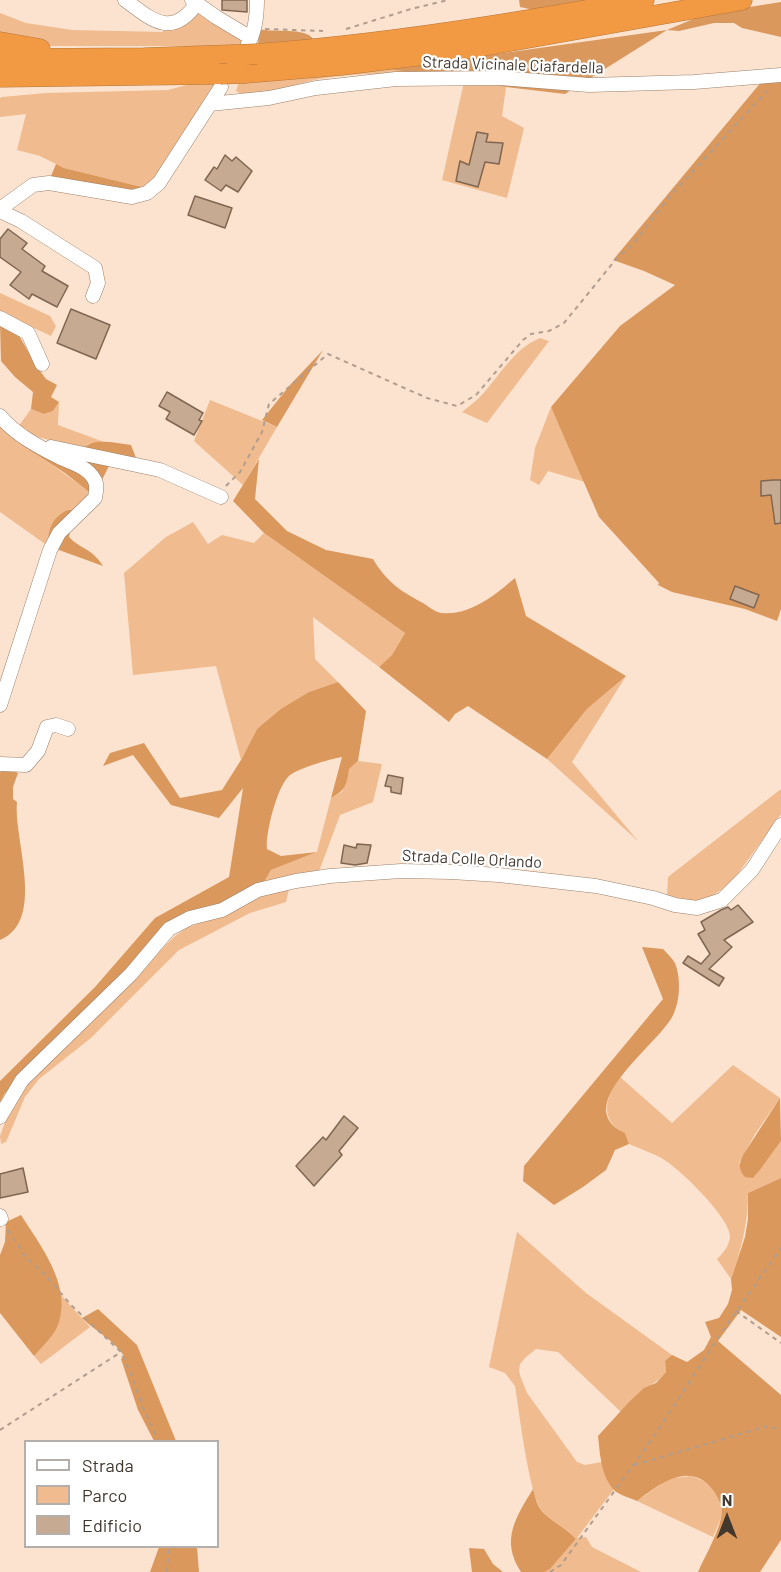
<!DOCTYPE html>
<style>
body{margin:0}
#map{position:relative;width:781px;height:1572px;overflow:hidden;background:#fce3d0;font-family:Barlow,sans-serif}
canvas{display:block}
.legend{position:absolute;left:24px;top:1440px;width:195px;height:108px;box-sizing:border-box;background:#fff;border:2px solid #b4afab;margin:0;padding:8px 10px;list-style:none;font-size:18px;color:#43382e}
.legend li{display:flex;align-items:center;gap:12px;height:30px}
.legend b{width:30px;border:2px solid #b4afab}
.north{position:absolute;left:697px;top:1488px;width:60px;height:60px;-webkit-text-stroke:4px #fff;paint-order:stroke;rotate:0deg;font-size:16px;font-weight:700;line-height:24px;text-align:center;color:#43382e}
.north::after{content:'';display:block;margin:auto;width:21px;height:27px;background:#43382e;clip-path:polygon(50% 0,100% 100%,50% 72%,0 100%)}
</style>
<div id="map">
<canvas width="781" height="1572"></canvas>
<ul class="legend">
<li><b style="height:8px;background:#fff"></b>Strada</li>
<li><b style="height:16px;background:#f0bb8e"></b>Parco</li>
<li><b style="height:16px;background:#c7aa92"></b>Edificio</li>
</ul>
<div class="north">N</div>
</div>
<script>
const context = document.querySelector('canvas').getContext('2d');
context.lineJoin = 'round';
function fill(path, color) { context.fillStyle = color; context.fill(path, 'evenodd'); }
function trace(path, color, width, dash) { context.strokeStyle = color; context.lineWidth = width; context.lineCap = dash ? 'butt' : 'round'; context.setLineDash(dash || []); context.stroke(path); }
function write(font, color, halo, rows, align = 'center') {
  context.font = font + ' Barlow,sans-serif'; context.lineWidth = 4.5; context.setLineDash([]); context.textBaseline = 'middle'; context.strokeStyle = halo; context.fillStyle = color; for (const [text, x, y, turn = 0] of rows) {
    context.save(); context.translate(x, y); context.rotate((+turn || 0) * Math.PI / 180); context.textAlign = isNaN(turn) ? turn : align; if (halo) context.strokeText(text, 0, 0); context.fillText(text, 0, 0); context.restore();
  }
}
fill(new Path2D(`
 M197,12L244,40L240,46H38L0,38V13L26,23L72,30L163,32L162,25Z
 M390,69L422,74C383,74 341,72 303,83C286,87 251,102 236,91L239,82Z
 M464,82L506,87L502,116L524,128L507,198L442,180Z
 M217,83L164,174L146,188L64,168L40,156L17,150L26,114L0,117V98L2,97L46,93L168,90L190,84Z
 M0,293L50,316L56,326L51,336L0,312Z
 M540,338L549,341L487,423L462,412C468,407 475,402 480,397C500,376 512,350 540,338Z
 M210,400L277,427L243,485L194,441Z
 M59,402L58,425L104,442L88,444L82,449L38,437L18,427L31,409L44,414L53,411Z
 M551,407L585,482L548,471L539,485L530,480L535,448Z
 M0,426C30,452 64,471 94,496L48,546L0,512Z
 M193,522L208,544L222,535L254,543L264,533L405,633L392,655L379,667L313,617L315,659L338,682L309,692L257,729L241,760L216,666L133,675L124,573L166,537Z
 M626,676L572,762L638,841L547,759L587,709Z
 M358,761L382,764L373,802L340,815L318,874L263,884L271,870L317,852L331,798L342,792L349,769Z
 M781,789V814L732,882L711,897L692,902L667,895L668,877Z
 M290,885L286,902L250,913L179,950L91,1038L39,1079L25,1097L6,1142L1,1144L0,1136L13,1101L36,1073L174,937L186,928L230,912L253,897Z
 M733,1065L780,1098L755,1134L739,1163L753,1178L760,1170L781,1141V1178L748,1193C748,1225 741,1249 731,1279L717,1259C723,1253 730,1245 730,1236C730,1218 679,1168 663,1159C653,1153 640,1149 629,1144L625,1133C599,1121 605,1097 620,1077L672,1123Z
 M517,1232L586,1293L672,1355L665,1362L666,1372C652,1388 635,1393 621,1412L558,1352L536,1349L526,1357L520,1364L519,1371L521,1378L527,1393L577,1462L585,1465L602,1462L607,1478L614,1489L577,1538L586,1537L592,1547L641,1572H545L550,1569L576,1539C566,1527 550,1522 541,1509C529,1493 519,1411 515,1386L505,1373L489,1367Z
 M60,1294L90,1327L41,1364L34,1356L51,1337L61,1306Z
 M690,1476C705,1479 720,1492 722,1509C723,1517 716,1529 713,1537L637,1501L668,1479Z`), '#f0bb8e');
fill(new Path2D(`
 M519,0H611L544,12L520,7Z
 M781,2V37L742,28L734,23H714L679,31L667,30L565,94L464,82L390,69L667,30L705,14Z
 M259,29C273,33 306,27 313,39L312,42L258,46Z
 M781,79V609L777,621L745,609L672,592L658,585L659,583L599,517L551,407L620,326L675,285L644,271L613,260L762,81Z
 M56,164L64,168L146,188L132,194L49,181Z
 M0,322L17,332L37,367L46,379L57,385L51,397L59,402L53,411L44,414L31,409L33,392L15,377L1,361Z
 M323,350L277,427L262,420L290,385Z
 M29,441L82,449C94,437 115,443 131,445L138,463L113,458L94,496L65,473L22,445Z
 M259,459L255,499L287,531L326,550L373,559C386,581 399,590 421,602C427,605 434,612 441,613C470,616 495,595 515,578L526,616L626,676L587,709L547,759L468,706L455,714L449,722L379,667L392,655L405,633L264,533L233,501Z
 M68,510H77L64,522L70,532L69,537C80,549 92,548 103,566L48,546C48,529 52,517 68,510Z
 M338,682L366,711L358,761L349,769C347,784 345,791 331,798L342,757C330,759 295,769 288,777C277,788 265,834 267,849L281,856L317,852L271,870L263,884L155,937L96,1002L5,1093L0,1102V1081L95,987L155,918L229,877L243,788L219,818L171,805L133,755L103,766L110,753L144,743L180,798L222,790L241,760L257,729L281,709L309,692Z
 M3,767L18,773L13,787V799L17,802C13,838 47,921 0,940V773Z
 M642,947L663,949C667,953 672,958 675,963C681,978 680,999 674,1013C664,1041 566,1106 625,1133L629,1144L615,1150L606,1170L583,1187L554,1205L523,1181L524,1166L663,999Z
 M780,1098L781,1141L760,1170L753,1178L745,1177C738,1169 739,1164 743,1155Z
 M781,1178V1337L741,1310L718,1341L781,1395V1540L760,1572H698C705,1556 721,1529 722,1511C722,1504 717,1496 713,1490C690,1460 659,1484 637,1501C630,1498 620,1495 615,1491C601,1477 600,1454 598,1436L629,1402L644,1388L656,1383L666,1372L665,1361L672,1355L687,1362L704,1350L711,1337L705,1322L719,1318L728,1304L732,1290L731,1279L745,1237L748,1219V1193Z
 M21,1215C40,1245 71,1284 59,1322C55,1335 43,1346 34,1356L0,1313V1255L5,1242L6,1222Z
 M98,1309L137,1345L176,1441H154L138,1410L121,1359L124,1356C114,1340 95,1331 82,1318Z
 M533,1489C535,1495 536,1502 539,1507C548,1521 566,1527 576,1539L550,1569L545,1572H521C500,1540 516,1517 533,1489Z
 M159,1547H197L199,1572H150Z
 M469,1548L484,1549L493,1564L503,1572H472Z`), '#db985c');
const building = new Path2D(`
 M222,0H247V12L222,10Z
 M477,132L488,134L486,142L503,143L499,164L485,162L478,187L456,181L460,161L469,165Z
 M225,155L232,161L236,157L252,171L238,192L226,185L221,191L205,180L214,167L217,169Z
 M195,196L232,208L225,228L188,215Z
 M8,229L27,243L22,249L45,266L42,271L68,286L57,307L32,294L29,299L10,285L21,272L0,257V239Z
 M71,309L110,325L96,359L57,343Z
 M167,392L203,413L199,420L202,421L194,435L166,419L170,412L159,406Z
 M773,480H781V523L775,524L771,495L761,496V481Z
 M735,586L759,595L754,608L730,599Z
 M388,775L403,778L401,794L391,792V787L385,786Z
 M357,844L371,845L367,863L355,865L341,863L344,845L356,848Z
 M738,905L753,922L724,940L732,947L709,969L724,978L719,986L683,963L688,956L701,964L710,954L698,934L705,930L701,922L721,910L728,907L731,910Z
 M344,1116L358,1128L339,1151L342,1155L314,1186L296,1166L323,1137L326,1140Z
 M23,1168L28,1192L0,1198V1174Z`);
fill(building, '#c7aa92');
trace(building, '#806650', 1.5);
const minor = new Path2D(`
 M125,0C152,20 172,39 197,3
 M192,0L216,17L251,38
 M248,44C255,32 257,15 257,0
 M210,104L269,98L316,88L396,79L500,78L589,85L694,82L781,75
 M0,209L33,185L49,183L132,197L147,193L159,183L221,87
 M0,211L21,221L95,268L98,283L93,296
 M0,318L28,333L42,364
 M0,416C15,434 37,446 59,457C71,463 87,466 94,479C98,485 96,491 95,498L59,533L50,550L0,705
 M51,447L160,470L221,497
 M0,764L26,765L38,751L47,727L56,725L68,729
 M0,1117L22,1080L131,974L169,929L190,918L222,910L258,890L296,881L330,876L401,871L451,872L499,875L596,886L653,898L675,905L697,908L722,900L752,870L781,825
 M0,1216L1,1219`);
const highway = new Path2D(`
 M0,42L40,49
 M257,54C388,44 516,23 644,0
 M0,59L144,58L232,55
 M245,73L341,65L455,51L742,0
 M0,77L220,74`);
trace(minor, '#9b8069', 15);
trace(highway, '#b5773c', 21);
trace(new Path2D(`
 M265,29L323,31
 M346,29L411,9L448,0
 M226,486L240,472L262,432L269,404L328,354L427,398L457,406L476,395L523,340L531,334L549,331L564,323L617,258L631,246L671,195L769,89
 M8,1230L25,1256L48,1278L71,1305L121,1352L133,1379L143,1408L159,1442
 M736,1311L781,1343
 M0,1430L121,1352
 M634,1465L768,1426L781,1430
 M167,1572L169,1546
 M550,1572L561,1565L652,1439L726,1326L781,1248`), '#b19d8e', 2, [4.5, 4.5]);
trace(minor, '#fff', 14);
trace(highway, '#f29943', 20);
const highwayBridge = new Path2D(`
 M232,55L257,54
 M220,74L245,73`);
trace(highwayBridge, '#b5773c', 21, []);
trace(highwayBridge, '#f29943', 20);
write('16px', '#43382e', '#fff', [
 ["Strada Vicinale Ciafardella",513,65,2],
 ["Strada Colle Orlando",472,859,3]
]);
</script>
